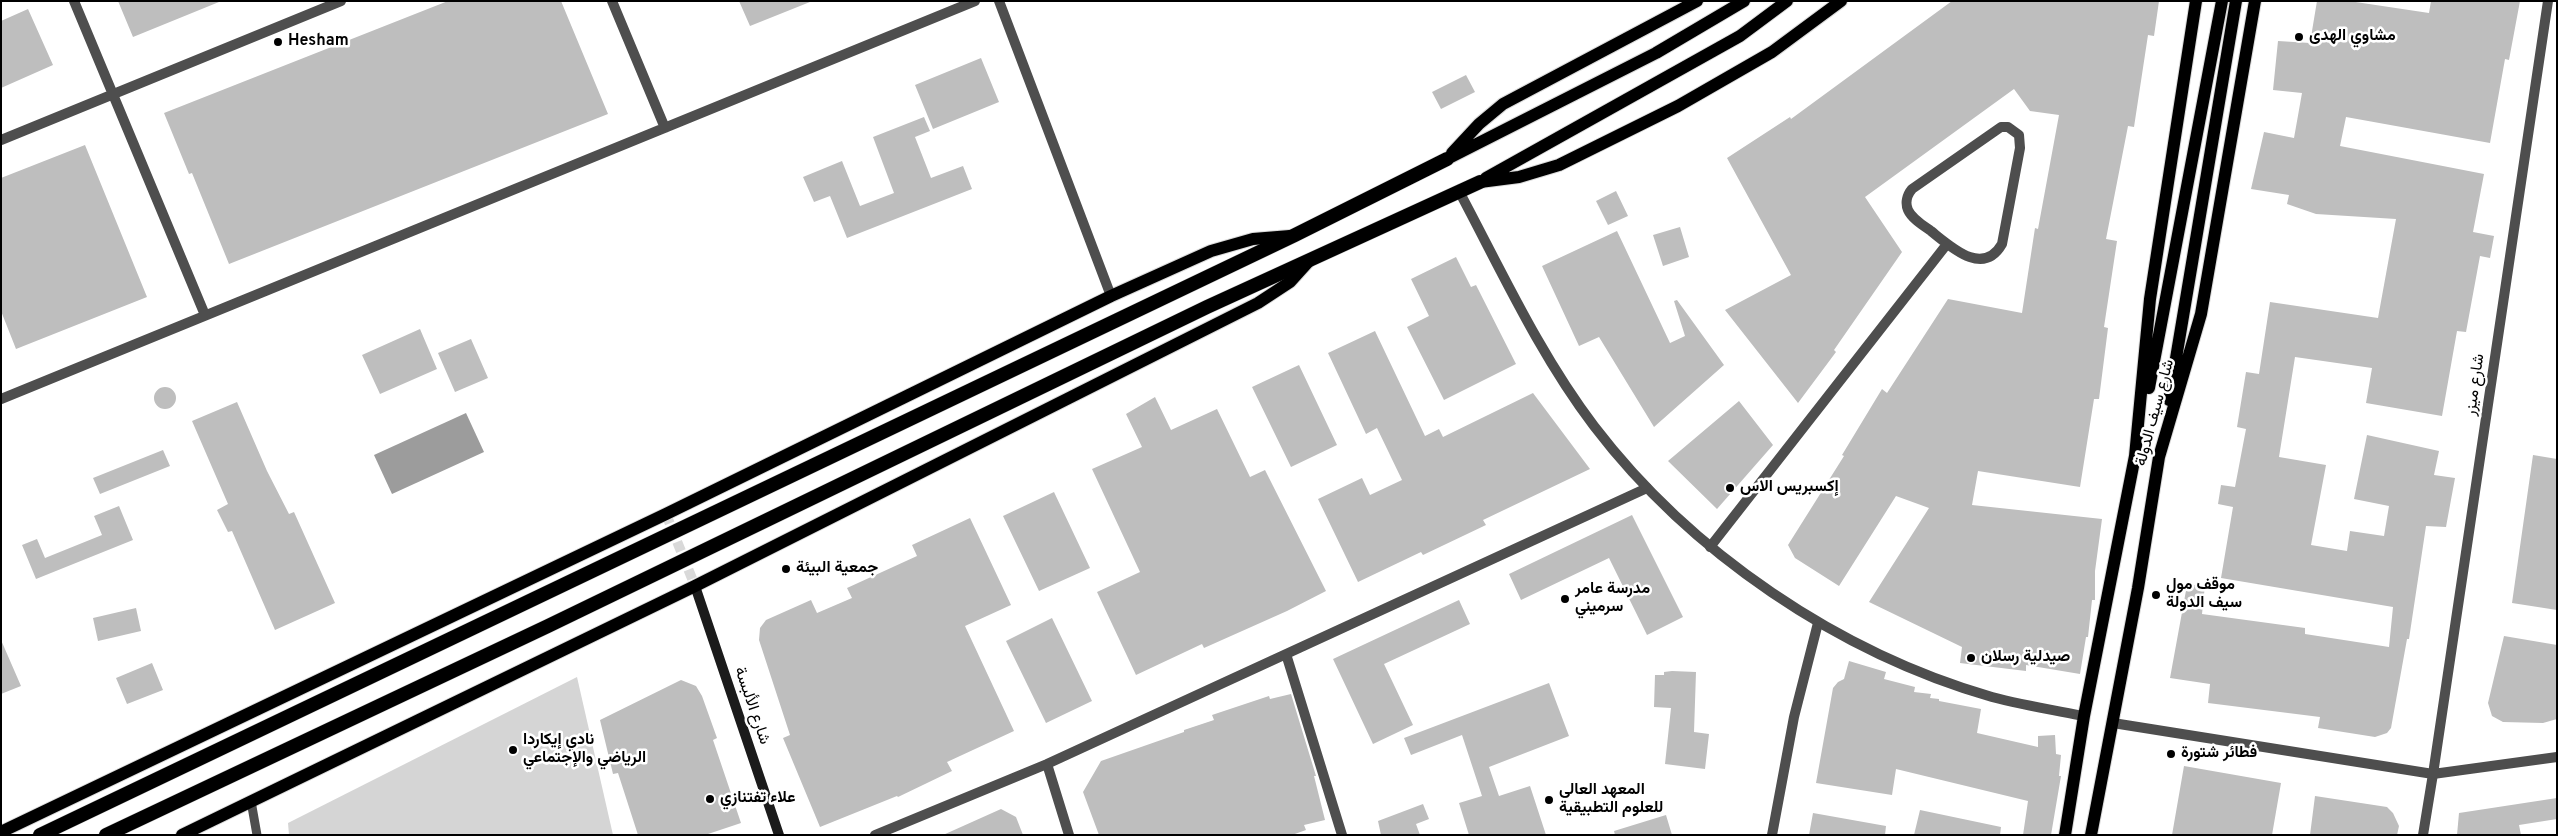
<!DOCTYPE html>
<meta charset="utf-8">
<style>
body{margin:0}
#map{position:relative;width:2558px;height:836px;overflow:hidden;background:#fff;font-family:Overpass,sans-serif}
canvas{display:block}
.frame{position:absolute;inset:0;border:2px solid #000;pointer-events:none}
</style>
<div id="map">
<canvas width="2558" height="836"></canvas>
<div class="frame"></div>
</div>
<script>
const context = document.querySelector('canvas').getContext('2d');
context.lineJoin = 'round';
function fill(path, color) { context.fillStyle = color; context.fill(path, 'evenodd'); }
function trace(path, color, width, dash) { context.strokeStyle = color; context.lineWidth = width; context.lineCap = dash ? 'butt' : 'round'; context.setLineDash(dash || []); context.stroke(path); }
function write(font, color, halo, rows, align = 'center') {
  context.font = font + ' Overpass,Vazirmatn,sans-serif'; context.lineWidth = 5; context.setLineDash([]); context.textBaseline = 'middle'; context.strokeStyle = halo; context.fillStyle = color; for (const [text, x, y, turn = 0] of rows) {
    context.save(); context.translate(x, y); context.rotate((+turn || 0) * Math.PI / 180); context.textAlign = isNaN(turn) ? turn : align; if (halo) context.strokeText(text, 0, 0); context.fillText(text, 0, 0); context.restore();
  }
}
fill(new Path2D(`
 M577,677L613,835H289L288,823Z`), '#d5d5d5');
fill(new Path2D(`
 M466,413L484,452L392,494L374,455Z`), '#9c9c9c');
fill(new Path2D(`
 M118,1H219V2L133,37Z
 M448,1H561L608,114L229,264L192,173L189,174L164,113Z
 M739,1H810V2L750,26Z
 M1952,1H2159L2154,36L2148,35L2134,127L2128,126L2106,239L2117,241L2104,327L2108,328L2099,399H2094L2080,487L1978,471L1972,505L2102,519L2095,571V600H2092L2088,637H2086L2080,674L2026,665V671L1960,663L1962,647L1869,602L1929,508L1896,496L1839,586L1795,558L1788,545L1844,456L1842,455L1882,389L1887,393L1948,299L2022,313L2035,228L2038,229L2059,115L2030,111L2014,89L1865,197L1902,252L1834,350L1836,352L1798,403L1725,310L1791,275L1727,158L1790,117L1791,119Z
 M2317,1H2349L2429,13L2431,1H2520L2509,60L2505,59L2490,143L2346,117L2340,146L2484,174L2473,232L2494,236L2490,258L2480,256L2466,332L2457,331L2442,416L2366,403L2372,368L2295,357L2279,457L2326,465L2311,545L2347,551L2350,531L2384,536L2389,506L2354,499L2367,435L2439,451L2434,475L2455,478L2446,527L2426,526L2409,639H2407L2391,728L2387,733L2375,737L2318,728L2320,717L2208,703L2210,684L2170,678L2187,585H2205L2202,614L2305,628V634L2389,647L2393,607L2221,578L2233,507L2218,504L2221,485L2235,487L2246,429L2237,427L2246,372L2259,374L2270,302L2378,318L2396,219L2316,214L2287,204L2289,195L2251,189L2264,132L2294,138L2302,93L2273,90L2278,41L2310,43Z
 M28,9L53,65L1,88V21Z
 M981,58L999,102L933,129L915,85Z
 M1466,75L1475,92L1441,109L1432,92Z
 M924,117L930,131L915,137L931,178L963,166L972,189L847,238L830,196L814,202L803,177L842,161L860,206L894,193L873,137Z
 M85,145L147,297L16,349L1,311V178Z
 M1616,191L1628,216L1608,225L1596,201Z
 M1680,227L1689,257L1663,266L1653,235Z
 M1617,231L1670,343L1685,336L1674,301L1677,300L1724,365L1654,427L1599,337L1579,346L1542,266Z
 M1456,257L1471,287L1476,285L1516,364L1444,400L1407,327L1429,316L1411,279Z
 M420,329L437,369L380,394L362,355Z
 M1375,331L1425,436L1439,429L1443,437L1533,393L1590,469L1483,520L1486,525L1423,555L1421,552L1358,582L1318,499L1362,478L1370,495L1402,480L1377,428L1366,434L1328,353Z
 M471,339L488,378L455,392L438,353Z
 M1299,365L1337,445L1291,467L1252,387Z
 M154 398a11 11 0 1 1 22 0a11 11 0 1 1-22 0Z
 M1155,397L1171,430L1217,409L1250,477L1265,470L1326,591L1287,611L1204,648L1202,644L1136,675L1097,592L1140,572L1092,469L1142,447L1126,414Z
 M1739,401L1773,445L1717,509L1668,461Z
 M237,402L267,471L289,514L294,512L335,603L275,630L232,531L228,532L217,510L228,504L192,421Z
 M163,450L170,466L100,494L93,478Z
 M2533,455L2557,459V610L2512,603Z
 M1054,492L1090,568L1039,591L1003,516Z
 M119,506L133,540L36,579L22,545L37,539L45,558L102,535L94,516Z
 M1632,515L1683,617L1647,635L1609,558L1521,600L1509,574Z
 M970,518L1011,605L965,626L1014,731L947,762L952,771L898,797L897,796L820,827L783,738L790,735L759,640L760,628L766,620L811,600L817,613L852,598L847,588L917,556L912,545Z
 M1459,600L1470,624L1384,664L1413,725L1373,744L1333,659Z
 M136,608L141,631L98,641L93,618Z
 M1052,618L1092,701L1046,723L1006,641Z
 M2504,636L2557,645V719L2543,723L2503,722L2492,716L2488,703Z
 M1,640L21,686L1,694Z
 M1849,661L1886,672L1884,679L1915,687L1914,692L1931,694L1930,698L1939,699V701L1981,709L1977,733L2038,747V736L2055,735L2056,754L2061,755L2059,776H2061L2051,835H2023L2028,801L1896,769L1892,795L1816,783L1833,688L1838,682L1844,679Z
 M152,663L163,690L127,704L116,678Z
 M1672,671L1696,672L1694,732L1709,734L1705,769L1665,764L1671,708L1654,707L1655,675H1664V672Z
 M681,680L696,686L702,696L717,738L713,740L741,823L705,835H638L618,773L613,774L600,720Z
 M1549,683L1569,736L1489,767L1499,796L1530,786L1546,835H1469L1459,803L1482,796L1462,735L1411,755L1404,738Z
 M1291,694L1316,776H1314L1325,820L1304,825L1306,830L1292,835H1099L1083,792L1101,761L1184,732V730L1214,720L1212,715L1269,696L1270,699Z
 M2184,766L2281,783L2272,835H2172Z
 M2315,796L2387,807L2393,813L2399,826L2397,835H2310Z
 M2557,798V819L2519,825L2521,835H2457L2459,813Z
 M1423,804L1429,819L1416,824L1420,835H1381L1378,821Z
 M1001,809L1016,817L1023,835H943Z
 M1920,810L2001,827L2000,835H1914Z
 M1813,813L1886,826L1885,835H1809Z
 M1666,815L1672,835H1615L1614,831Z`), '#bebebe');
trace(new Path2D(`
 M666,514L695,586`), '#d9d9d9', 10, [10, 5]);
const primary = new Path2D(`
 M1452,153L1479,124L1503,104L1697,1
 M1447,159L1656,53L1744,1
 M1486,178L1740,36L1787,1
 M1480,182L1519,177L1559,165L1678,106L1772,52L1841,1
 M2149,388L2222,1
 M2169,400L2236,1
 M1,832L666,514L1111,296L1211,251L1253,239L1290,236
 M182,835L695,586L1258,303L1290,282L1309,261
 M2065,835L2084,716L2135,456L2150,299L2196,1
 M2091,835L2138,588L2159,457L2201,314L2255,1`);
const trunk = new Path2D(`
 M40,835L1295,235L1447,159
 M106,835L548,626L1207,307L1480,182`);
trace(primary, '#dbdbdb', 14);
trace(trunk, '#dbdbdb', 15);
trace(new Path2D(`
 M251,801L257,835`), '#4e4e4e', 9);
trace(new Path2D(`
 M74,1L205,315
 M612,1L665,128
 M999,1L1111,296
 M2001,127H2008L2019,135L2020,148L2002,244C1983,277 1951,247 1931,231C1924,226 1912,219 1908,210C1905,203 1907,195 1912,189Z
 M1,140L341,1
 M1,399L975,1
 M1710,547L1947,244
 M1286,654L1342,835
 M1047,764L1069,835
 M875,835L1047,764L1647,488
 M1772,835L1794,717L1818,623
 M2423,835L2433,774`), '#4e4e4e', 10);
trace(new Path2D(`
 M1460,193C1502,272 1540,355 1594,426C1691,553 1839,653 1992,697C2022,705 2053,710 2084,716
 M2113,723L2433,774L2557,757
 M2433,774L2548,1`), '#4e4e4e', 10);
trace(new Path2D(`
 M695,586L779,835`), '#1b1b1b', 10);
trace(primary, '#000', 12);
trace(trunk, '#000', 14);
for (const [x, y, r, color] of [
 [2299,37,5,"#000"],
 [278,42,5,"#000"],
 [1730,488,5,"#000"],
 [786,569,5,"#000"],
 [2156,595,5,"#000"],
 [1565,599,5,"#000"],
 [1971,658,5,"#000"],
 [513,750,5,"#000"],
 [2171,754,5,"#000"],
 [710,799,5,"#000"],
 [1549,800,5,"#000"]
]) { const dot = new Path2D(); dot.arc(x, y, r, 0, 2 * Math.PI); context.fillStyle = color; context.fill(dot); trace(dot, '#fff', 2); }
write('bold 16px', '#000', '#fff', [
 ["مشاوي الهدى",2309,37],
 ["Hesham",288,42],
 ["إكسبريس الاس",1740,488],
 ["جمعية البيئة",796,569],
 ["موقف مول",2166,586],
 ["سيف الدولة",2166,604],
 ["مدرسة عامر",1575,590],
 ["سرميني",1575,608],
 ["صيدلية رسلان",1981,658],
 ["نادي إيكاردا",523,741],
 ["الرياضي والإجتماعي",523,759],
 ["فطائر شتورة",2181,754],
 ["المعهد العالي",1559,791],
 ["للعلوم التطبيقية",1559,809],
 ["علاء تفتنازي",720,799]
], 'left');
write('16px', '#000', '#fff', [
 ["شارع ميزر",2476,385,-82],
 ["شارع سيف الدولة",2156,413,-75],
 ["شارع الألبسة",751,706,71]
]);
</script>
